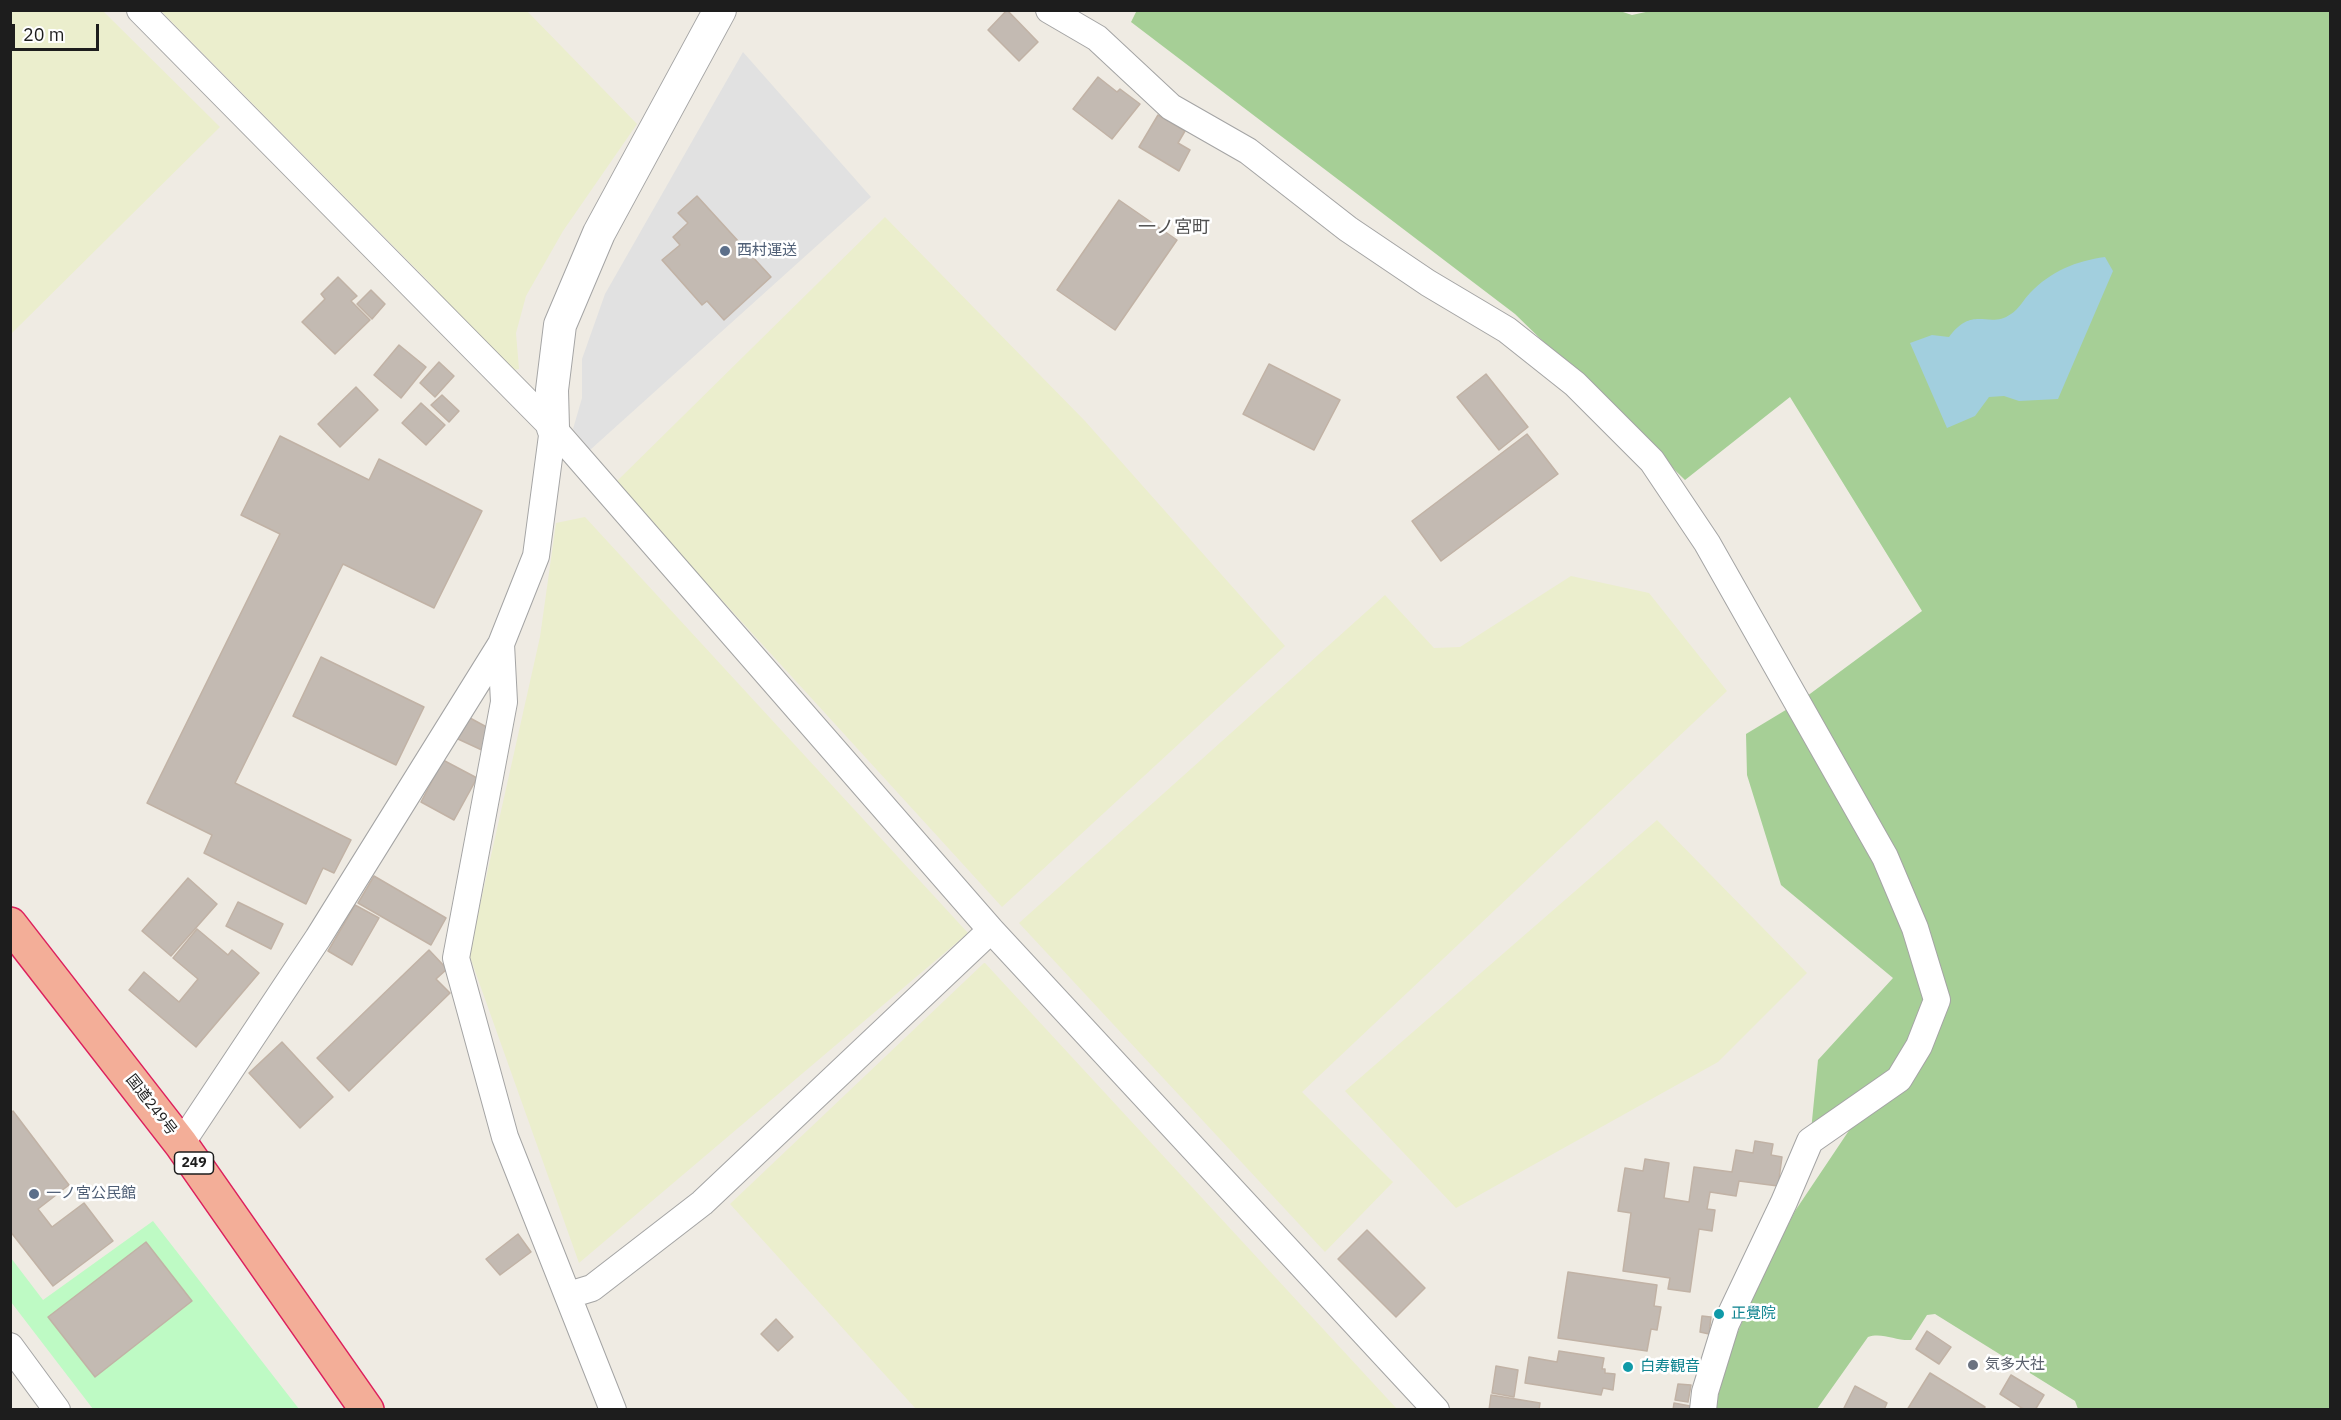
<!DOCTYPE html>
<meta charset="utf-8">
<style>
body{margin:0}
#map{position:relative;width:2341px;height:1420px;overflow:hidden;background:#efebe3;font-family:"IBM Plex Sans",sans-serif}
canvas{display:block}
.frame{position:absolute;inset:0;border:12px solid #1d1d1d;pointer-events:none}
.scale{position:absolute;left:12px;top:24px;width:87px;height:27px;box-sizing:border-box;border:3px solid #1d1d1d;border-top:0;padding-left:8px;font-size:18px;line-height:21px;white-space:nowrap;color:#1d1d1d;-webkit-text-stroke:4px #fff;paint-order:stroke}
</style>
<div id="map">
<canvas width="2341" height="1420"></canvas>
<div class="frame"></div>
<div class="scale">20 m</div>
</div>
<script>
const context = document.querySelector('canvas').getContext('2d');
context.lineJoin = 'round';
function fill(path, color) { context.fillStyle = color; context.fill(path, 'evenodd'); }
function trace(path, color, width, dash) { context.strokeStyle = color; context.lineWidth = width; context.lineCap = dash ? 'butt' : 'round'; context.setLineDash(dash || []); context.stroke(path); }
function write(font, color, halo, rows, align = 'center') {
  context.font = font + ' "IBM Plex Sans","Noto Sans JP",sans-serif'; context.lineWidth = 5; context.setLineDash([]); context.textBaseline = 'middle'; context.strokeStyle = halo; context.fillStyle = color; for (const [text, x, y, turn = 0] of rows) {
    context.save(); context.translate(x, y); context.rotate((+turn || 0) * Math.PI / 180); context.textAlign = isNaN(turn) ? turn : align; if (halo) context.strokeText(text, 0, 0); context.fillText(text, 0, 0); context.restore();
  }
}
fill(new Path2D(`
 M11,10L103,11L220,127L11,334Z
 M161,11H527L637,124L563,231L526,296L516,333L519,369L508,371L428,281Z
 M885,217L1085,421L1285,646L1002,907L615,483Z
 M585,517L968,933L579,1263L469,954L540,637L556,523Z
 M1571,576L1649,593L1727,691L1302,1092L1393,1182L1325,1252L1019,923L1385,595L1434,648L1460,647Z
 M1657,820L1807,973L1718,1062L1456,1208L1345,1091Z
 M984,963H985L1397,1409H916L730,1204Z`), '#ebeecd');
fill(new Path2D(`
 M1137,10H1617L1632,15L1655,10L2330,11V1409H2078L2075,1401L1935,1314L1927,1315L1911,1340C1896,1341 1882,1332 1868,1337L1817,1409H1715L1729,1352L1768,1263L1795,1211L1852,1126L1810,1141L1818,1060L1893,978L1781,885L1747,775L1746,734L1799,702L1922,611L1790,397L1685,480L1515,314L1131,22Z`), '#a6cf96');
fill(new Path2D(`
 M153,1221L299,1409H93L11,1302V1258L43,1300Z`), '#befac4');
fill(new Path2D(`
 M743,52L871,197L590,450L573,429L582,398V359L605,294Z`), '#e1e1e1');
fill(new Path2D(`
 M2105,257L2113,271L2058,399L2019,401L2004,396L1989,397L1975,416L1947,428L1910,343L1932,335L1949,337C1974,304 1988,330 2011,314C2019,309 2024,299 2030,293C2051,271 2076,261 2105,257Z`), '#a2cfde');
const building = new Path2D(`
 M1007,10L1038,42L1019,61L988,30Z
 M1098,77L1117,92L1120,89L1140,104L1112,139L1073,109Z
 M1158,115L1185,131L1178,143L1190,150L1179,171L1139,147Z
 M697,196L771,277L724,320L707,301L702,305L662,260L680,245L673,237L688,223L678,213Z
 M1119,200L1177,240L1115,330L1057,290Z
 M338,277L357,296L351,301L370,320L335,354L302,322L325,299L321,294Z
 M371,290L385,304L372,319L357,304Z
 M399,345L426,367L401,398L374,375Z
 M439,362L454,376L435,397L420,383Z
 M1269,364L1340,400L1314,450L1243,414Z
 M1486,374L1528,427L1499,450L1457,397Z
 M356,387L378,410L340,447L318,424Z
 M442,395L459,411L449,422L431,405Z
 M421,403L445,425L426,445L402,423Z
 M1527,434L1558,474L1441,561L1412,521Z
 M280,436L369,480L379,459L482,511L434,608L343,564L235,783L351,840L334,873L323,868L306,904L204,853L212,835L147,803L280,534L241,515Z
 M321,657L424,707L396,765L293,716Z
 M470,718L494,731L484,751L458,739Z
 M443,760L477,778L454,820L421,802Z
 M374,876L446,918L431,945L358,903Z
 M188,878L217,904L171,956L142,931Z
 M238,902L283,924L271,949L226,926Z
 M355,905L379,918L352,965L328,951Z
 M197,929L228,955L232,950L259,973L196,1047L129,990L144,972L179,1002L198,979L173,958Z
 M429,950L447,969L436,979L450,993L349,1091L317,1058Z
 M282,1042L333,1097L300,1128L249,1073Z
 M13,1111L69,1185L38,1209L52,1227L84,1203L113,1241L53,1286L10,1231V1113Z
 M1755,1141L1773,1144L1771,1155L1782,1157L1778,1186L1739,1181L1736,1196L1710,1192L1707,1209L1715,1210L1712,1231L1699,1229L1690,1292L1668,1289L1670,1278L1623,1271L1631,1213L1618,1211L1625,1168L1643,1171L1645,1159L1669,1163L1664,1198L1689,1202L1694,1167L1732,1172L1736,1150L1753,1153Z
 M1367,1230L1425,1288L1396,1317L1338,1259Z
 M518,1234L531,1252L500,1275L486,1259Z
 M146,1242L192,1301L95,1377L48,1317Z
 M1568,1272L1657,1285L1654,1306L1661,1307L1657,1330L1651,1329L1647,1351L1558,1338Z
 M1702,1316L1711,1317L1709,1334L1700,1332Z
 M776,1319L793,1337L778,1351L761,1334Z
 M1927,1331L1951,1347L1939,1364L1916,1349Z
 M1559,1351L1604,1358L1602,1369H1605V1373L1615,1374L1613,1390L1603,1388L1601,1395L1525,1383L1529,1357L1557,1362Z
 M1496,1366L1518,1370L1514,1397L1492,1393Z
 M1930,1373L1985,1407L1983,1410H1907Z
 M2011,1375L2044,1395L2035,1410H2025L2000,1394Z
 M1678,1384L1691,1385L1688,1402L1675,1400Z
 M1855,1386L1887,1403L1884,1410H1843Z
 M1491,1395L1540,1403L1539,1410H1489Z
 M1674,1403L1690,1406L1689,1410H1673Z`);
fill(building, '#c3bab2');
trace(building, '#c1b2a5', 1.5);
const minor = new Path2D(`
 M140,10L553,428L991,930L1436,1410
 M1049,10L1097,38L1171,107L1248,151L1348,229L1428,283L1507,330L1575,384L1652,461L1707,543L1885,857L1915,928L1937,1000L1919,1046L1899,1079L1810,1141L1784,1202L1726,1324L1705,1392L1703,1410
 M501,644L504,702L456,958L505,1137L613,1410
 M181,1144L318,938L501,644L536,556L553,428
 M569,1295L592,1288L702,1203L991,930
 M10,1346L57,1410`);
const tertiary = new Path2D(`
 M553,428L552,390L560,325L599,233L720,10`);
const trunk = new Path2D(`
 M10,924L181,1144L367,1410`);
trace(minor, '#a4a4a4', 28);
trace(tertiary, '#a4a4a4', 34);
trace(trunk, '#dd205d', 36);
trace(minor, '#fff', 26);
trace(tertiary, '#fff', 32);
trace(trunk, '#f3ae98', 33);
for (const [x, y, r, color] of [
 [725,251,6,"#5c6f8a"],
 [34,1194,6,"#5c6f8a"],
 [1719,1314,6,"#0f9aa8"],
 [1973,1365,6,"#6b7280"],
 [1628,1367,6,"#0f9aa8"]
]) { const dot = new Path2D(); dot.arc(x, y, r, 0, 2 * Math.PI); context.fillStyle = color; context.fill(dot); trace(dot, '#fff', 2); }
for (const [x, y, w] of [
 [194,1163,39]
]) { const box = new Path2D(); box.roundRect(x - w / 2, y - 11, w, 22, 4.5); context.fillStyle = '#fff'; context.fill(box); trace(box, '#1d1d1d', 1.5); }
write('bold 14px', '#1d1d1d', null, [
 ["249",194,1163]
]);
write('15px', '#4e5e75', '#fff', [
 ["西村運送",737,251],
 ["一ノ宮公民館",46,1194]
], 'left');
write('15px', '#1d1d1d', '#fff', [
 ["国道249号",151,1105,52]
]);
write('15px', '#0d838f', '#fff', [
 ["正覺院",1731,1314],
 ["白寿観音",1640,1367]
], 'left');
write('15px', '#5b616d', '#fff', [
 ["気多大社",1985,1365]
], 'left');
write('18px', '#505050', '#fff', [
 ["一ノ宮町",1174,228]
]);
</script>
